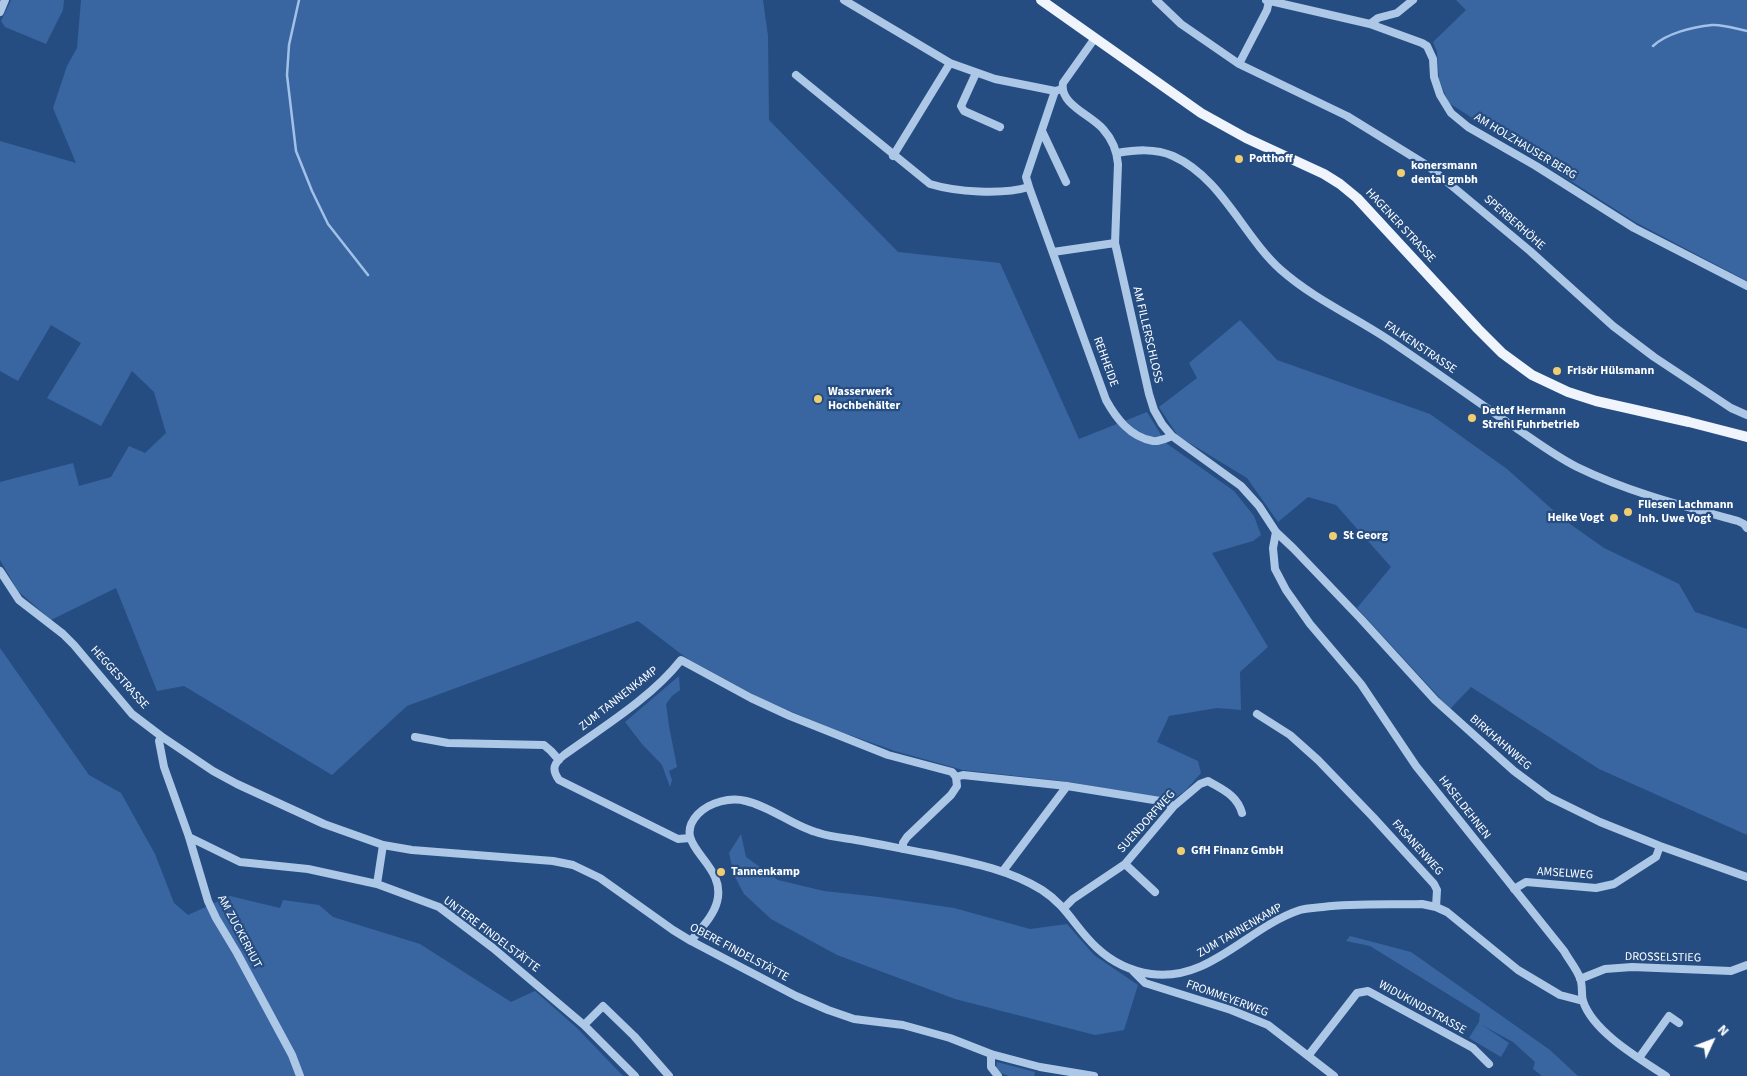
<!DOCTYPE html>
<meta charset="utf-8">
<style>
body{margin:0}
#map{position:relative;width:1747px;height:1076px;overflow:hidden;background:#254d82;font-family:"Source Sans 3",sans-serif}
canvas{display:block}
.north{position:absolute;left:1687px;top:1016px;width:50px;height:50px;-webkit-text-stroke:4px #254d82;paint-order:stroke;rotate:47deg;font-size:14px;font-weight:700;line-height:20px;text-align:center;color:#fff}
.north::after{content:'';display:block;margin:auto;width:18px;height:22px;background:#fff;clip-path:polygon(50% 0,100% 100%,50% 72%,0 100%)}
</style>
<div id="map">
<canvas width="1747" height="1076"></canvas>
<div class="north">N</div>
</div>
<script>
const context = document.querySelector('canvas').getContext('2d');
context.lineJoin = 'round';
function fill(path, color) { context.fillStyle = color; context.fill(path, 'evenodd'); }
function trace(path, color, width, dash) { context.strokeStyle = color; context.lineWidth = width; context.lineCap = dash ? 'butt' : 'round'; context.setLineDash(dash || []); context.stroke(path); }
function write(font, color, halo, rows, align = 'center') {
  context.font = font + ' "Source Sans 3",sans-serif'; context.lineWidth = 4.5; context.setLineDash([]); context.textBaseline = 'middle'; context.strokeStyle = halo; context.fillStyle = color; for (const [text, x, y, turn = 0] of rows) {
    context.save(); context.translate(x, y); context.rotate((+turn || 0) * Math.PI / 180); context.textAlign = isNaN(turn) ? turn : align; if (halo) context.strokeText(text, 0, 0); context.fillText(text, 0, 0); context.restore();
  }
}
fill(new Path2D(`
 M11,0H64L63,10L46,44L5,27L1,21Z
 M81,0H763L768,36L769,120L898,252L1000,263L1079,439L1147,412L1166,443L1234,491L1254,516L1261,535L1253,541L1212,553L1268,647L1240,672L1241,710L1217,708L1169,716L1157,742L1198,761L1201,773L1186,790L1171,801L1071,782L963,770L895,751L830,728L762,699L689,660L638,621L407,706L332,775L184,686L157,691L116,588L51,620L18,591L0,560V482L73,463L79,486L111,477L129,446L145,453L166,433L154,392L132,371L101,426L47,398L81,343L51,325L18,381L0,371V141L76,163L53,108L67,66L77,48Z
 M1456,0H1747V281L1635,222L1449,103L1439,80L1437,52L1433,42L1466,10Z
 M1240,320L1277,360L1430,414L1507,469L1563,519L1604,548L1679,584L1695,612L1747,629V835L1599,769L1471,687L1450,709L1357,608L1391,567L1336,505L1308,497L1278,522L1247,478L1178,436L1159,407L1197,378L1189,363Z
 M0,648L89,775L121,793L155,854L174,903L188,915L230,896L280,908L283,900L319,905L333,917L420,944L511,1002L535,991L577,1028L623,1076H0Z
 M679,676L680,690L672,696L666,704L669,726L677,767L669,771L672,780L670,787L662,765L642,744L625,722Z
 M741,834L746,857L778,880L824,891L879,897L954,908L1030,929L1067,924L1094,955L1138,985L1124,1030L1095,1035L955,999L837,955L771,919L744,894L734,875L729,853Z
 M1350,936L1411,952L1550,1050L1578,1076H1542L1533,1069L1535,1062L1513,1042L1482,1025L1509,1043L1501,1057L1469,1038L1479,1022L1480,1014L1370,946L1346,941Z
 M997,1062L1035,1072L1034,1076H1009L998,1072L996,1068Z`), '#3966a0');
trace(new Path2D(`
 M299,0L289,45L287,75L296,151L312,191L328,224L368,275
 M1653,46C1667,33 1693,27 1712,25C1723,24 1736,29 1747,31`), '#a1c1e8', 2.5);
trace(new Path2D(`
 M844,0L950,63L995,79L1055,91L1062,89
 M1156,0L1181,24L1239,64L1347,116L1428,166L1530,251L1613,326L1654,357L1731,408L1747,415
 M1266,0L1370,24L1422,43L1427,46L1433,59L1434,77L1440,95L1451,113L1468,127L1536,166L1634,228L1747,286
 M0,12L5,0
 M1370,24L1378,18L1397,13L1413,0
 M1095,38L1063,83C1059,104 1091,115 1103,129C1112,139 1117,151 1118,164L1115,243L1149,394L1154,410L1162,424L1172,436L1241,486L1259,506L1276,532L1293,548L1361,619L1435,700L1514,771L1549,797L1600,822L1660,846L1747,877
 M1239,64L1267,10L1269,1
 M976,73L961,106L964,111L1000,127
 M796,75L930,184C956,192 1002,195 1029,187L1106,400C1116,418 1130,437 1153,441C1159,442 1167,438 1172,436
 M1042,131L1066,182
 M1117,153C1135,150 1155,148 1173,156C1222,178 1243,236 1281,270C1314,299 1353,316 1389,340C1429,367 1468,395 1507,422C1530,437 1553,455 1577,467C1628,492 1683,506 1738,521L1744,524L1747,528
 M893,156L950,63
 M1029,187L1026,177L1055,91
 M1053,252L1115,243
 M1276,532L1273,548L1275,569L1286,590L1310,624L1361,684L1416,766L1564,951C1569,960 1576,968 1580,978C1583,985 1581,994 1583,1001C1593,1032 1640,1059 1666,1076
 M0,571L19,600L63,634L74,645L132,714L161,736L213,771L237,784L324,824L383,845L412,850L553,861L573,865L600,878L673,930L691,941L796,996L828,1010L854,1019L903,1025L950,1038L991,1054L1040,1067L1094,1076
 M1257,714L1290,735L1318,760L1373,817L1434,884L1437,890L1436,907
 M161,736L159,741L164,767L189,837L208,901L216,918L237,953L292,1055L300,1076
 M415,737L448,743L544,745L551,751L559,760
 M956,777L963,775L1067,786L1160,801L1174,806
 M189,837L240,862L308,869L377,884L439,907L493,948L584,1025L635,1076
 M690,838L678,839L559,780C551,769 554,763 564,755C603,727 651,698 681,660L751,698L790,716L888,755L952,772L956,777L957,786L951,795L907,837L903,843V849
 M1125,864L1155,892
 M1003,871L1067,786
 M377,884L383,845
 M1514,889L1526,882L1596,888L1614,884L1656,857L1660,846
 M1064,908L1073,899L1125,864L1174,806L1200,784L1208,781C1223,790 1237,795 1242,813
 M691,941C700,929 713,917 717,902C728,862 668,846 698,814C710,802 730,797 746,801C772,807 794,827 819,833C831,837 844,838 856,840C881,844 906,850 930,854C969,862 1008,869 1042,890C1067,906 1076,929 1097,948C1112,962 1131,971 1151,974C1210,982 1248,927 1300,910C1307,908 1315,908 1323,907C1355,903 1389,905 1422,904L1436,907L1447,912L1518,970L1560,995L1583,1001
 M1133,971L1145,983L1231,1010L1268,1025L1334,1076
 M1580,979L1605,969L1632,967L1731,971L1747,965
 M584,1025L603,1006L634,1036L669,1076
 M991,1054V1067L998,1076
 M1308,1056L1357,993L1368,991L1473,1048L1489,1064
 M1639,1058L1669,1016L1679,1023`), '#adc7e7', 8);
trace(new Path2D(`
 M1041,0L1201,113L1246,138L1324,174L1340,184L1357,198L1478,329L1502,353L1532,375L1568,392L1596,401L1689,422L1747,437`), '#eff4fd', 10);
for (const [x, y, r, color] of [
 [1239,159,5,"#f1cd71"],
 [1401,173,5,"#f1cd71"],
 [1557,371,5,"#f1cd71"],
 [818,399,5,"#f1cd71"],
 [1472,418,5,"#f1cd71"],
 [1628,512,5,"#f1cd71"],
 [1614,518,5,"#f1cd71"],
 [1333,536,5,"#f1cd71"],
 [1181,851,5,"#f1cd71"],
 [721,872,5,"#f1cd71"]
]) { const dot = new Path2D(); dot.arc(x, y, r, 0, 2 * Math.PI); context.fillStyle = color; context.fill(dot); trace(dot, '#254d82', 2); }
write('12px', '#fff', '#254d82', [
 ["AM HOLZHAUSER BERG",1525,147,31],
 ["SPERBERHÖHE",1514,223,41],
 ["HAGENER STRASSE",1400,226,47],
 ["AM FILLERSCHLOSS",1147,335,77],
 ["FALKENSTRASSE",1420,348,34],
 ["REHHEIDE",1105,362,70],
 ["HEGGESTRASSE",119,678,48],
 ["ZUM TANNENKAMP",619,699,-38],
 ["BIRKHAHNWEG",1500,743,41],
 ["HASELDEHNEN",1464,808,52],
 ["SUENDORFWEG",1147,822,-48],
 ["FASANENWEG",1417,848,48],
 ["AMSELWEG",1565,874,4],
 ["ZUM TANNENKAMP",1240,931,-30],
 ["AM ZUCKERHUT",239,932,62],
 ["UNTERE FINDELSTÄTTE",491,935,37],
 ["OBERE FINDELSTÄTTE",739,953,28],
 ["DROSSELSTIEG",1663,958,1],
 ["FROMMEYERWEG",1227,999,20],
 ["WIDUKINDSTRASSE",1422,1008,29]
]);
write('bold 12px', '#fff', '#254d82', [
 ["Potthoff",1249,159],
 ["konersmann",1411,166],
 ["dental gmbh",1411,180],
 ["Frisör Hülsmann",1567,371],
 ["Wasserwerk",828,392],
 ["Hochbehälter",828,406],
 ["Detlef Hermann",1482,411],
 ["Strehl Fuhrbetrieb",1482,425],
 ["Fliesen Lachmann",1638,505],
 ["Inh. Uwe Vogt",1638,519],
 ["Heike Vogt",1604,518,"right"],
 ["St Georg",1343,536],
 ["GfH Finanz GmbH",1191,851],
 ["Tannenkamp",731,872]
], 'left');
</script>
